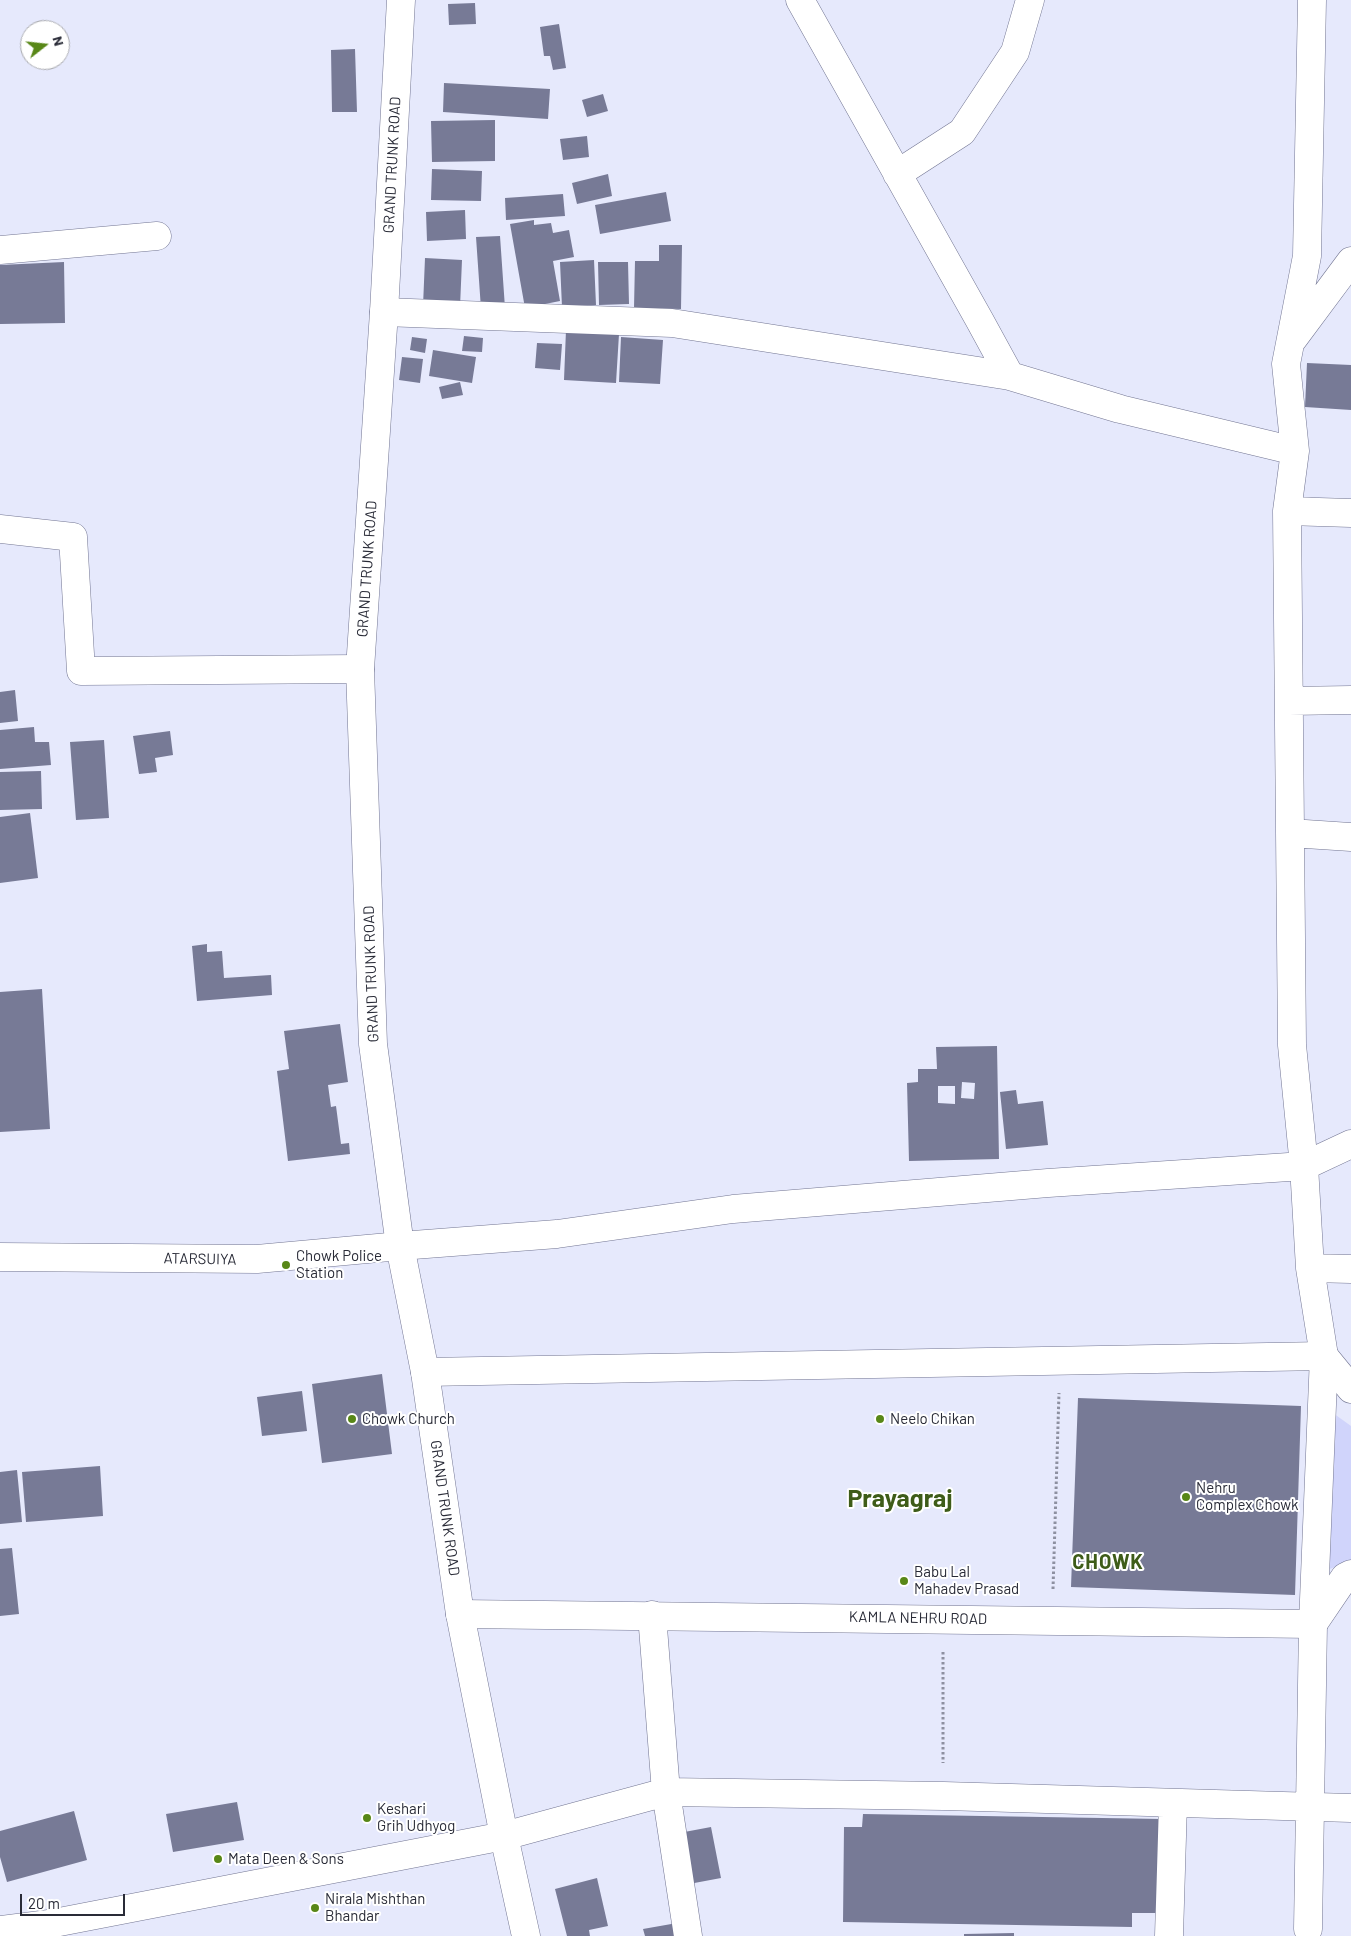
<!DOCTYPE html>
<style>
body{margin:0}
#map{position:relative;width:1351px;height:1936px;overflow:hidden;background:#e6e9fc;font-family:Barlow,sans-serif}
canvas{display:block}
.north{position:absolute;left:20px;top:20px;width:50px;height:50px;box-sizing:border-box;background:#fff;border:1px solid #a9aaaf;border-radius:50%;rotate:74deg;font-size:14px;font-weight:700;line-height:20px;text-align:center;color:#292b37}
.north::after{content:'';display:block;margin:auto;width:18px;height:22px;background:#588717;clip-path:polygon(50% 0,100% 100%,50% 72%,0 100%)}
.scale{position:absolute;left:20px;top:1894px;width:105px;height:22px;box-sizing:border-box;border:2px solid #292b37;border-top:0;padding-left:6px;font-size:15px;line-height:18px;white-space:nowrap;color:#292b37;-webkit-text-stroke:4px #fff;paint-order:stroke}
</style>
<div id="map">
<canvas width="1351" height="1936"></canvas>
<div class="north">N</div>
<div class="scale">20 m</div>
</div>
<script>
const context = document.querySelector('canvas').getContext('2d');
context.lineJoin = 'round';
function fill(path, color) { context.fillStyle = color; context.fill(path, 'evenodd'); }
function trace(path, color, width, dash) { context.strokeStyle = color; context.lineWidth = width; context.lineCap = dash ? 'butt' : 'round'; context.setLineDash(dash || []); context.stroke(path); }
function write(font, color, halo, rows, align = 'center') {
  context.font = font + ' Barlow,sans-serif'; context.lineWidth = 4; context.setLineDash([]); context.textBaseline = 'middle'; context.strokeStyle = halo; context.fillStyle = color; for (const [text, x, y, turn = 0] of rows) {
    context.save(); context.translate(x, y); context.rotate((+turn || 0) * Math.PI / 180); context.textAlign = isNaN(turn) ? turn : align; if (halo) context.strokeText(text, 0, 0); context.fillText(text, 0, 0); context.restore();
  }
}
fill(new Path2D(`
 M1326,1408L1351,1426V1562L1320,1572Z`), '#d0d4fb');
fill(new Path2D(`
 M475,3L476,24L449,25L448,4Z
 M559,24L566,68L553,70L550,56H544L540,27Z
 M355,49L357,112H332L331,50Z
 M444,83L550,89L548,119L443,112Z
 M603,94L608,111L587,117L582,100Z
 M495,120V161L432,162L431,121Z
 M587,136L589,157L563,160L560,139Z
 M432,169L482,171L481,201L431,200Z
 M608,174L612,196L577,204L572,183Z
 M666,192L671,221L600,234L595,205Z
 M563,194L565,216L506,220L505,198Z
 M465,210L466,239L427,241L426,212Z
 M534,220V225L551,223L553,233L569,230L574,257L553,261L560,301L525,308L510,224Z
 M500,236L505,308L481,309L476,237Z
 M659,245H682L681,309L634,308L635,261H659Z
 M425,258L462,260L460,307L423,306Z
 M594,260L596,305L562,307L560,262Z
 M64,262L65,323L0,324V265Z
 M598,262H628L629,304L599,305Z
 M566,330L619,334L616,383L564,380Z
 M464,336L483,338L482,352L462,351Z
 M412,337L427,339L425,353L410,350Z
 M621,337L663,340L660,384L619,382Z
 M537,343L562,344L560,370L535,368Z
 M433,350L476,357L472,383L429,376Z
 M402,357L423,359L420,383L399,380Z
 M1307,363L1351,365V410L1305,407Z
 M460,382L463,395L442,399L439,387Z
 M15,690L18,721L0,723V692Z
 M34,727L35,742H49L51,765L0,769V730Z
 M170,731L173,755L155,758L157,772L139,774L133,736Z
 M104,740L109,818L76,820L70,742Z
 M41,771L42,809L0,810V772Z
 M30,813L38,878L0,883V817Z
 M207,944V952L222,951L224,978L271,975L272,995L197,1001L192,946Z
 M42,989L50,1129L0,1132V992Z
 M340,1024L348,1082L328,1085L331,1107L336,1106L341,1144L349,1143L350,1154L288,1161L277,1071L289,1069L284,1031Z
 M997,1046L999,1159L909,1161L907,1083L918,1082V1069H937L936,1047ZM962,1082L975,1083L974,1099L961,1098ZM938,1086H955V1104L938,1103Z
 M1016,1090L1018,1104L1043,1101L1048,1145L1006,1149L1000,1092Z
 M382,1374L392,1454L322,1463L312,1384Z
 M302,1391L307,1431L262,1436L257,1397Z
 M1078,1398L1301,1406L1295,1595L1071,1587Z
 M100,1466L103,1516L26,1522L22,1472Z
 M17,1470L22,1522L0,1524V1472Z
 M12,1548L19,1614L0,1616V1549Z
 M237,1802L244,1840L173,1852L166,1814Z
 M74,1811L87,1860L7,1882L0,1857V1831Z
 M863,1814L1162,1819L1161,1913H1132V1927L843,1922L844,1827H862Z
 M711,1827L721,1878L689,1884L679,1833Z
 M597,1878L608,1926L589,1930L590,1936H567L555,1889Z
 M677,1923L678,1936H645L643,1929Z
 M1014,1933V1936H964V1934Z`), '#777a96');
const street = new Path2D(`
 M800,0L980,321L1010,376L1120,409L1295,451
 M897,174L962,132L1015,52L1030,0
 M0,250L157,236
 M384,312L672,323L1010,376
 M1293,339L1351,261
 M1287,511L1351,513
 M0,529L73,537L81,671L360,669
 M1289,701L1351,700
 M1290,833L1351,837
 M400,1246L557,1234L733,1209L1048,1183L1304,1166L1351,1144
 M1310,1268L1351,1269
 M652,1615L666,1792L688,1936
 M1308,1929L1313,1624L1324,1356L1310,1268L1304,1166L1292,1045L1287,511L1295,451L1286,364L1307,256L1312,0
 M0,1930L49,1924L504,1836L666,1792L944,1796L1351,1808
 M1169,1936L1173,1803`);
const secondary = new Path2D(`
 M0,1257L257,1259L400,1246
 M425,1372L1324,1356L1351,1389
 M460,1614L1313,1624L1345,1577L1351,1574`);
const primary = new Path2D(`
 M401,0L384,312L360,669L373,1044L400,1246L425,1372L460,1614L504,1836L526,1936`);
trace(street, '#727592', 29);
trace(secondary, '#727592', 29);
trace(primary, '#727592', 29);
trace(new Path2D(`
 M1053,1589L1059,1393
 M943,1652V1763`), '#8d90a0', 3, [2.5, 2.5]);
trace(street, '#fff', 28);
trace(secondary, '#fff', 28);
trace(primary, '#fff', 28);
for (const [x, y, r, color] of [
 [286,1265,5,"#588717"],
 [352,1419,5,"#588717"],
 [880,1419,5,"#588717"],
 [1186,1497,5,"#588717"],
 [904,1581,5,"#588717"],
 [367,1818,5,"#588717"],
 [218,1859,5,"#588717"],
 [315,1908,5,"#588717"]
]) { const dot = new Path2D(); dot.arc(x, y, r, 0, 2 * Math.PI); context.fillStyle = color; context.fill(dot); trace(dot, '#fff', 2); }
write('15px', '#292b37', '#fff', [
 ["GRAND TRUNK ROAD",392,165,-87],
 ["GRAND TRUNK ROAD",367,569,-86],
 ["GRAND TRUNK ROAD",371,974,-92],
 ["ATARSUIYA",200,1259,1],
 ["GRAND TRUNK ROAD",445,1508,82],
 ["KAMLA NEHRU ROAD",918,1618,1]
]);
write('15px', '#292b37', '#fff', [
 ["Chowk Police",296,1256],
 ["Station",296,1273],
 ["Chowk Church",362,1419],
 ["Neelo Chikan",890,1419],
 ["Nehru",1196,1488],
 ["Complex Chowk",1196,1505],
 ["Babu Lal",914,1572],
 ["Mahadev Prasad",914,1589],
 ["Keshari",377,1809],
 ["Grih Udhyog",377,1826],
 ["Mata Deen & Sons",228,1859],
 ["Nirala Mishthan",325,1899],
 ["Bhandar",325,1916]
], 'left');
context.letterSpacing = '1px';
write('bold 20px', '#3e5c19', '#fff', [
 ["CHOWK",1108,1562]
]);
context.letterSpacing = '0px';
write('bold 25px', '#3e5c19', '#fff', [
 ["Prayagraj",900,1499]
]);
</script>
